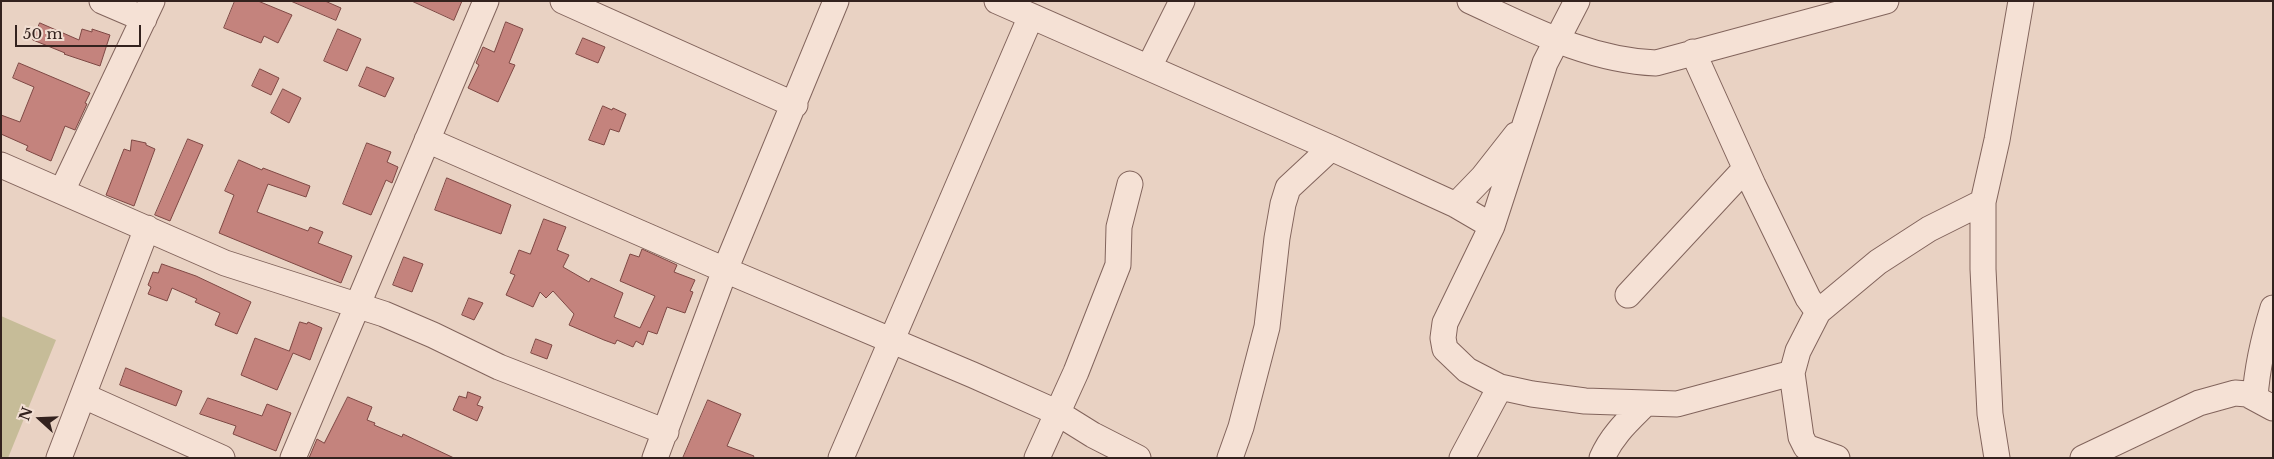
<!DOCTYPE html>
<style>
body{margin:0}
#map{position:relative;width:2274px;height:459px;overflow:hidden;background:#e9d2c3;font-family:"Libre Baskerville",serif}
canvas{display:block}
.frame{position:absolute;inset:0;border:2px solid #33221e;pointer-events:none}
.north{position:absolute;left:15px;top:394px;width:50px;height:50px;-webkit-text-stroke:4px #f1ded2;paint-order:stroke;rotate:290deg;font-size:14px;font-weight:700;line-height:20px;text-align:center;color:#33221e}
.north::after{content:'';display:block;margin:auto;width:18px;height:22px;background:#33221e;clip-path:polygon(50% 0,100% 100%,50% 72%,0 100%)}
.scale{position:absolute;left:15px;top:25px;width:126px;height:22px;box-sizing:border-box;border:2px solid #33221e;border-top:0;padding-left:6px;font-size:15px;line-height:18px;white-space:nowrap;color:#33221e;-webkit-text-stroke:4px #f1ded2;paint-order:stroke}
</style>
<div id="map">
<canvas width="2274" height="459"></canvas>
<div class="frame"></div>
<div class="north">N</div>
<div class="scale">50 m</div>
</div>
<script>
const context = document.querySelector('canvas').getContext('2d');
context.lineJoin = 'round';
function fill(path, color) { context.fillStyle = color; context.fill(path, 'evenodd'); }
function trace(path, color, width, dash) { context.strokeStyle = color; context.lineWidth = width; context.lineCap = dash ? 'butt' : 'round'; context.setLineDash(dash || []); context.stroke(path); }
fill(new Path2D(`
 M1,316L56,340L8,458H1Z`), '#c6bc98');
const building = new Path2D(`
 M235,1H258L292,15L278,43L264,36L261,43L224,28Z
 M291,1H325L341,8L336,20Z
 M412,1H462L454,20Z
 M506,22L523,29L509,63L515,65L498,102L468,88L479,65L476,63L483,47L494,52Z
 M40,23L79,40L82,29L92,32V29L110,35L100,66L64,54L65,53L33,40Z
 M338,29L361,39L347,71L324,61Z
 M583,38L605,47L598,63L576,54Z
 M19,63L90,93L85,103L87,104L75,130L65,126L51,161L26,150L28,146L1,134V115L20,122L34,87L13,78Z
 M367,67L394,78L385,97L359,86Z
 M260,69L279,78L271,95L252,86Z
 M283,89L301,98L289,123L271,113Z
 M603,106L612,110L613,108L626,114L619,132L610,129L604,145L589,140Z
 M188,139L203,145L170,221L155,215Z
 M132,140L146,143V145L155,149L134,206L106,195L124,149L130,151Z
 M367,143L391,152L387,162L398,167L392,183L386,180L371,215L343,204Z
 M239,160L262,170L263,168L310,186L306,197L268,184L257,212L308,231L310,227L323,232L318,243L352,256L341,283L219,233L234,195L225,191Z
 M447,178L511,205L501,234L435,210Z
 M544,219L566,227L557,250L569,255L563,267L589,282L591,278L623,293L614,317L640,328L655,296L620,281L630,254L639,257L642,249L677,265L674,272L695,280L690,291L693,292L685,313L667,307L657,334L648,331L643,345L636,341L633,347L617,340L615,344L604,340L569,325L574,314L553,291L546,298L540,292L533,307L506,295L515,275L510,273L519,250L530,254Z
 M404,257L423,264L412,292L393,285Z
 M162,264L196,276L251,302L237,334L215,325L220,313L195,302L197,299L172,288L167,301L148,294L151,287L148,285L153,272L158,273Z
 M469,298L483,303L474,320L462,315Z
 M300,322L307,324L308,322L322,328L310,360L293,353L277,390L241,375L255,338L289,351Z
 M536,339L552,345L547,359L531,353Z
 M126,368L182,391L176,406L120,385Z
 M468,392L481,397L477,405L483,407L477,421L453,410L459,396L466,398Z
 M348,397L372,407L367,420L375,423L374,425L402,437L403,434L454,458H309L317,439L324,443Z
 M208,398L262,416L267,404L291,413L276,451L233,434L236,426L200,414Z
 M708,400L741,414L727,446L754,456L753,458H683Z`);
fill(building, '#c4837d');
trace(building, '#7e4844', 1);
const minor = new Path2D(`
 M102,1L144,19
 M563,1L795,105
 M997,1L1331,148L1456,205L1492,226
 M1470,1C1531,29 1588,60 1656,63L1886,1
 M1577,1L1545,63L1492,226L1445,323L1443,338L1445,349L1467,370L1500,387L1532,394L1585,401L1677,404L1792,373
 M1693,52L1753,185L1808,298L1818,312
 M1149,67L1182,1
 M427,140L725,270L973,375L1056,412L1093,435L1138,458
 M1,165L225,263L384,314L433,335L499,367L666,432
 M62,191L152,1
 M1456,205L1483,177L1516,135
 M1628,295L1745,169
 M84,396L222,458
 M2255,398C2257,367 2264,337 2273,308
 M59,458L147,228
 M293,458L486,1
 M655,458L725,270L836,1
 M841,458L1031,16
 M1037,458L1076,372L1118,265L1119,227L1130,184
 M1230,458L1241,427L1267,327L1277,238L1283,204L1288,188L1331,148
 M1462,458L1500,387
 M1602,458C1612,435 1628,421 1645,404
 M1837,458L1806,447L1801,437L1792,373L1798,351L1818,312L1878,262L1929,229L1983,202
 M1997,458L1990,414L1983,269V202L1997,140L2021,1
 M2083,458L2199,403L2235,393L2247,394L2273,408`);
trace(minor, '#82645c', 27);
trace(minor, '#f5e1d5', 25);
</script>
